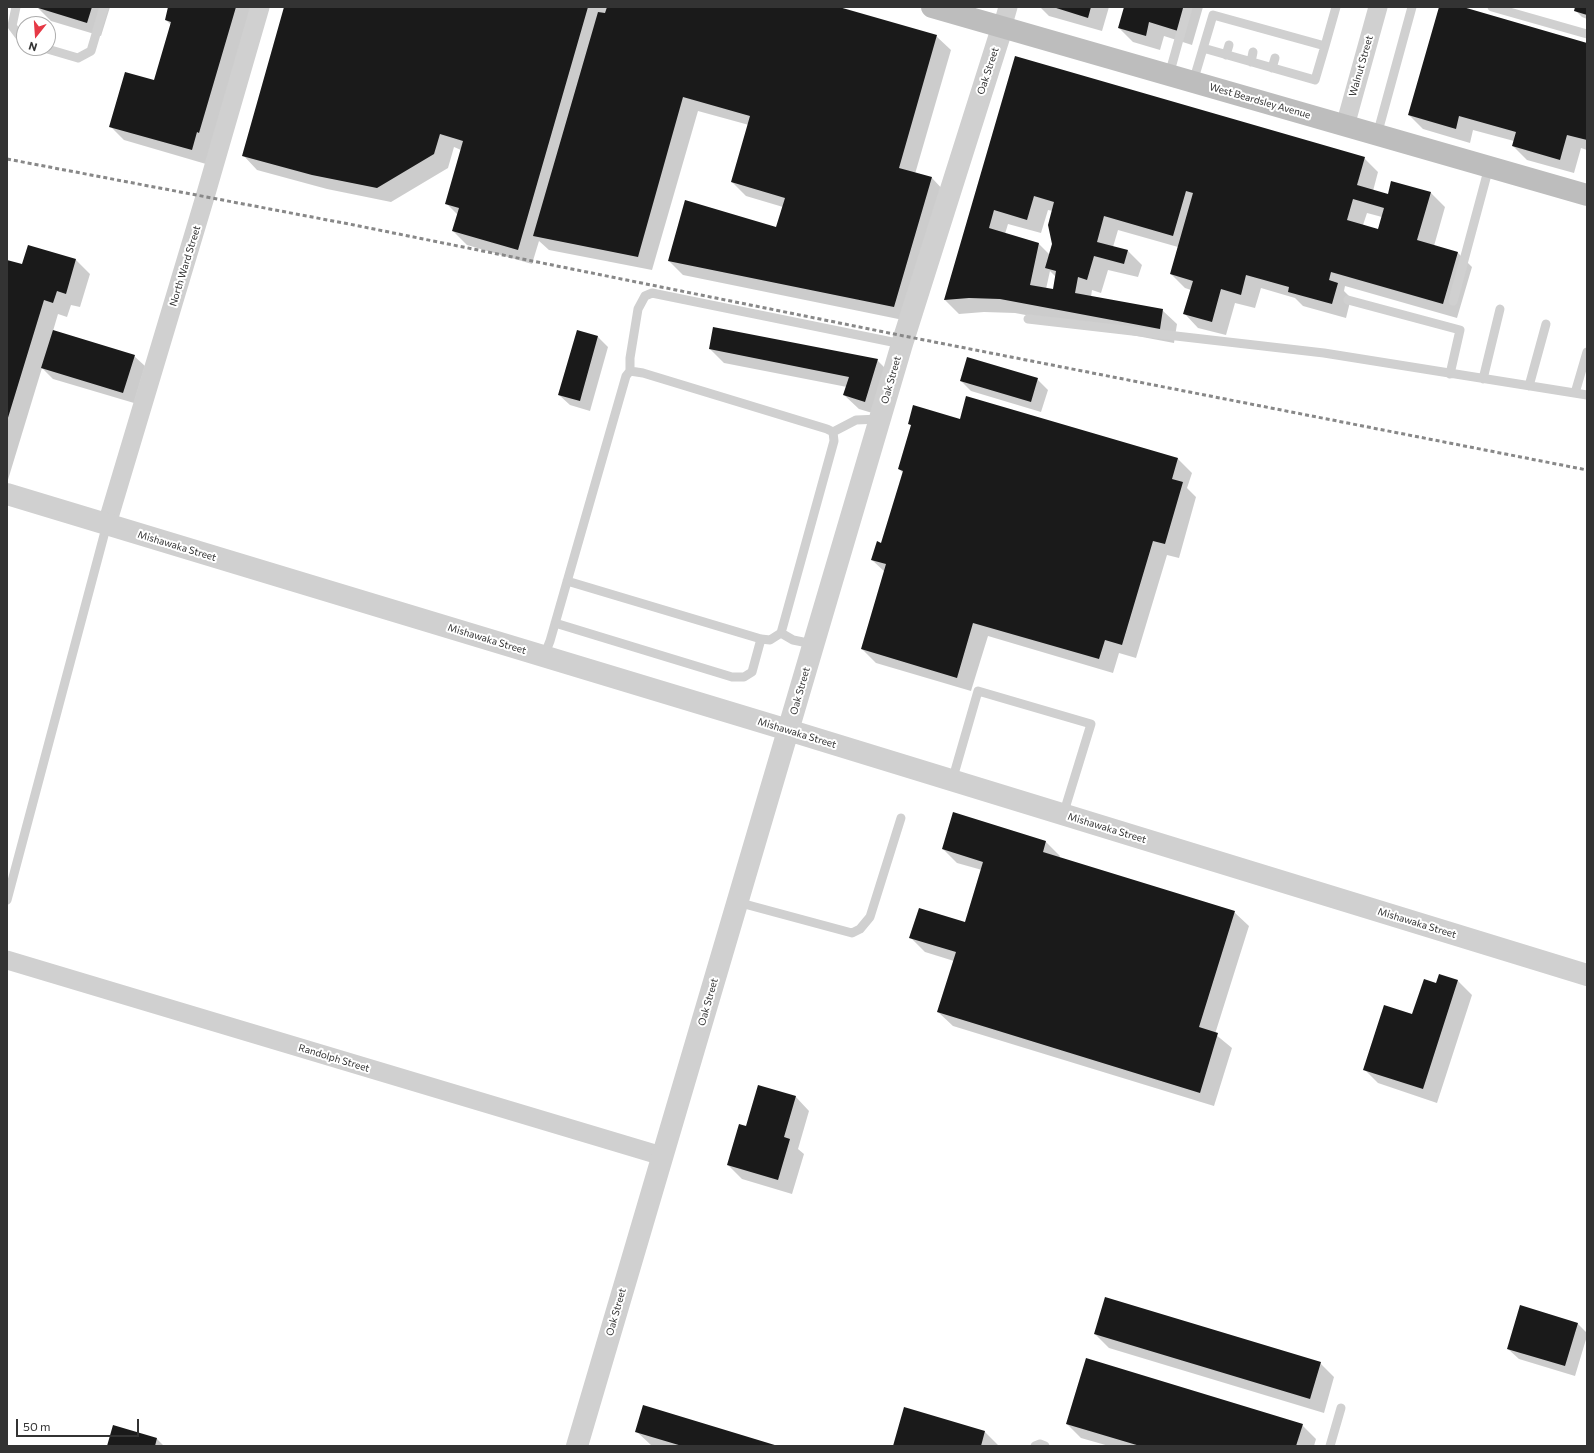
<!DOCTYPE html>
<style>
body{margin:0}
#map{position:relative;width:1594px;height:1453px;overflow:hidden;background:#fff;font-family:Commissioner,sans-serif}
canvas{display:block}
.frame{position:absolute;inset:0;border:8px solid #333;pointer-events:none}
.north{position:absolute;left:16px;top:16px;width:40px;height:40px;box-sizing:border-box;background:#fff;border:1px solid #adadad;border-radius:50%;rotate:197deg;font-size:11px;font-weight:700;line-height:16px;text-align:center;color:#333}
.north::after{content:'';display:block;margin:auto;width:14px;height:18px;background:#e63946;clip-path:polygon(50% 0,100% 100%,50% 72%,0 100%)}
.scale{position:absolute;left:16px;top:1419px;width:123px;height:18px;box-sizing:border-box;border:2px solid #333;border-top:0;padding-left:5px;font-size:12px;line-height:14px;white-space:nowrap;color:#333;-webkit-text-stroke:3px #fff;paint-order:stroke}
</style>
<div id="map">
<canvas width="1594" height="1453"></canvas>
<div class="frame"></div>
<div class="north">N</div>
<div class="scale">50 m</div>
</div>
<script>
const context = document.querySelector('canvas').getContext('2d');
context.lineJoin = 'round';
function fill(path, color) { context.fillStyle = color; context.fill(path, 'evenodd'); }
function trace(path, color, width, dash) { context.strokeStyle = color; context.lineWidth = width; context.lineCap = dash ? 'butt' : 'round'; context.setLineDash(dash || []); context.stroke(path); }
function write(font, color, halo, rows, align = 'center') {
  context.font = font + ' Commissioner,sans-serif'; context.lineWidth = 4; context.setLineDash([]); context.textBaseline = 'middle'; context.strokeStyle = halo; context.fillStyle = color; for (const [text, x, y, turn = 0] of rows) {
    context.save(); context.translate(x, y); context.rotate((+turn || 0) * Math.PI / 180); context.textAlign = isNaN(turn) ? turn : align; if (halo) context.strokeText(text, 0, 0); context.fillText(text, 0, 0); context.restore();
  }
}
fill(new Path2D(`
 M37,7H110L101,36L51,21Z
 M170,7H249L253,10L206,164L124,140L110,126L155,82L171,25L166,20Z
 M285,7H835L936,36L951,50L915,174L932,178L946,193L908,321L683,275L669,261L777,228L783,207L746,196L732,182L749,125L698,111L652,270L549,250L539,241L532,264L467,245L453,231L458,215L446,203L461,150L454,147L448,168L391,202L327,189L257,170L243,155Z
 M1040,7H1109L1102,31L1049,16Z
 M1125,7H1203L1192,45L1164,36L1160,50L1133,42L1119,28Z
 M1440,7H1459L1587,44V150L1581,148L1574,173L1527,160L1513,146L1514,141L1473,130L1470,143L1423,129L1409,115Z
 M1576,7H1587V19L1582,17L1575,10Z
 M1016,58L1364,158L1378,172L1373,191L1388,196L1431,193L1445,207L1434,246L1458,253L1472,267L1457,318L1345,286L1344,291L1351,298L1346,318L1303,306L1295,298L1261,288L1255,308L1235,303L1226,335L1198,328L1184,313L1191,290L1185,288L1171,274L1178,247L1118,230L1113,247L1128,251L1142,265L1138,277L1108,270L1101,293L1092,290L1091,297L1162,310L1177,324L1174,343L1015,313L984,312L959,314L945,300ZM1048,210L1053,211V244L1050,255L1038,243L1005,234L1008,224L1041,233ZM1367,213L1382,217L1378,230L1363,225ZM1050,271L1056,277L1054,290L1046,289Z
 M76,260L90,274L80,307L71,305L67,317L58,314L53,331L134,356L145,366L134,403L53,379L42,368L7,483V261L22,266Z
 M578,331L598,337L608,347L590,411L570,405L559,395Z
 M710,349L877,360L891,374L879,415L859,409L844,395L847,387L724,363Z
 M1037,379L1048,390L1041,412L971,391L961,381Z
 M960,420L1178,459L1192,473L1187,488L1196,497L1179,558L1167,555L1136,658L1119,653L1113,673L988,636L971,691L876,663L862,649L885,572L872,560L882,544L903,473L899,469L912,426L909,423Z
 M954,813L1046,842L1060,856L1059,858L1234,912L1249,926L1215,1034L1232,1048L1214,1106L953,1026L938,1012L954,961L925,952L911,938L966,923L982,870L957,863L943,849Z
 M1458,981L1472,995L1437,1103L1378,1083L1364,1069L1413,1015L1436,985Z
 M795,1096L809,1111L798,1149L804,1154L792,1194L742,1179L728,1165L746,1127Z
 M1577,1323L1587,1333V1336L1575,1376L1519,1359L1508,1349Z
 M1095,1334L1320,1363L1334,1377L1324,1413L1109,1348Z
 M1067,1424L1302,1425L1316,1439L1314,1446H1109L1081,1438Z
 M114,1426L157,1439L164,1446H108Z
 M636,1431L776,1446H652Z
 M985,1432L999,1446H894Z`), '#0003');
fill(new Path2D(`
 M35,7H92L87,23Z
 M168,7H236L199,133L197,132L192,150L109,127L125,72L154,80L171,22L165,20Z
 M284,7H588L518,250L452,231L459,208L445,204L463,141L440,134L434,154L377,188L312,175L242,156Z
 M607,7H839L937,35L899,168L932,177L894,307L668,261L685,200L776,227L785,198L731,182L750,116L683,97L638,257L533,236L598,12L605,13Z
 M1053,7H1091L1088,18Z
 M1124,7H1185L1178,31L1149,22L1146,36L1118,28Z
 M1439,7H1463L1587,43V140L1567,135L1560,160L1512,146L1516,132L1459,116L1456,129L1408,115Z
 M1575,7H1587V15L1574,11Z
 M1015,56L1365,157L1357,185L1388,194L1391,181L1431,192L1417,240L1458,252L1443,304L1331,272L1329,280L1338,283L1332,304L1288,292L1289,287L1246,275L1241,295L1221,289L1212,322L1183,314L1193,281L1170,274L1193,193L1186,191L1173,236L1104,216L1097,242L1128,250L1124,264L1094,256L1087,280L1078,277L1075,293L1163,309L1160,329L1000,299L969,298L944,300ZM1034,196L1054,202L1048,225L1052,244L1045,268L1056,271L1053,289L1030,285L1039,243L989,228L994,210L1027,220ZM1353,199L1384,208L1378,229L1347,220Z
 M28,245L76,259L66,294L57,291L53,303L44,300L7,421V260L22,264Z
 M713,327L878,359L865,402L843,395L849,377L709,349Z
 M53,330L135,355L123,393L41,368Z
 M577,330L598,336L580,401L558,395Z
 M967,357L1038,378L1031,402L960,381Z
 M966,396L1178,458L1172,479L1183,482L1165,544L1153,541L1122,645L1105,640L1099,659L973,623L957,678L861,649L886,564L871,560L877,541L881,543L903,471L898,469L911,425L908,424L913,405L960,419Z
 M953,812L1046,841L1043,852L1235,911L1199,1027L1218,1033L1200,1093L937,1012L956,952L909,938L919,908L965,922L983,862L942,849Z
 M1439,974L1458,980L1423,1089L1363,1070L1384,1005L1412,1014L1424,979L1436,983Z
 M758,1085L796,1096L784,1137L790,1139L778,1180L727,1165L739,1124L746,1126Z
 M1105,1297L1321,1362L1310,1399L1094,1334Z
 M1520,1305L1578,1323L1565,1366L1507,1349Z
 M1086,1358L1303,1424L1296,1446H1140L1066,1424Z
 M643,1405L778,1446H682L635,1432Z
 M904,1407L985,1431L981,1446H893Z
 M113,1425L157,1438L155,1446H107Z`), '#1a1a1a');
trace(new Path2D(`
 M16,7L12,26L24,42
 M1492,7L1587,34
 M44,48L78,58L91,51L104,7
 M1203,48L1315,80L1325,46
 M1226,55L1229,45
 M1251,62L1253,52
 M1272,68L1275,58
 M1169,75L1188,7
 M1193,82L1213,15L1325,46L1336,7
 M1377,135L1412,7
 M1348,300L1460,330L1450,374
 M1453,301L1489,167
 M1028,319L1324,353L1587,395
 M630,371V358L638,309L645,296L652,293L902,344
 M1483,379L1500,309
 M1529,386L1546,324
 M1575,393L1587,352
 M833,432L856,420L880,419
 M567,581L761,639L770,640L781,633
 M555,623L732,677H744L752,672L761,639
 M544,656L550,641L626,376L630,371L643,373L827,429L833,432L834,441L781,633L793,640L813,644
 M952,781L978,691L1091,724L1063,815
 M7,900L107,524
 M737,902L852,933L860,929L870,917L901,818
 M1035,1446L1040,1444L1045,1446
 M1330,1446L1341,1408`), '#d0d0d0', 9);
trace(new Path2D(`
 M1002,28L1008,7
 M1345,126L1378,7
 M107,524L205,197L260,7
 M7,960L662,1156`), '#d0d0d0', 19);
trace(new Path2D(`
 M7,494L788,730L1587,975
 M577,1446L902,344L1002,28`), '#d0d0d0', 22);
trace(new Path2D(`
 M932,7L1587,195`), '#bdbdbd', 22);
trace(new Path2D(`
 M7,159L354,225L904,336L1587,470`), '#888', 3, [4, 3]);
write('10px', '#333', '#fff', [
 ["Walnut Street",1361,66,-74],
 ["Oak Street",988,71,-72],
 ["West Beardsley Avenue",1260,101,16],
 ["North Ward Street",185,266,-73],
 ["Oak Street",891,380,-74],
 ["Mishawaka Street",177,546,17],
 ["Mishawaka Street",487,639,17],
 ["Oak Street",800,691,-74],
 ["Mishawaka Street",797,733,17],
 ["Mishawaka Street",1107,828,17],
 ["Mishawaka Street",1417,923,17],
 ["Oak Street",708,1002,-74],
 ["Randolph Street",334,1058,17],
 ["Oak Street",616,1312,-74]
]);
</script>
